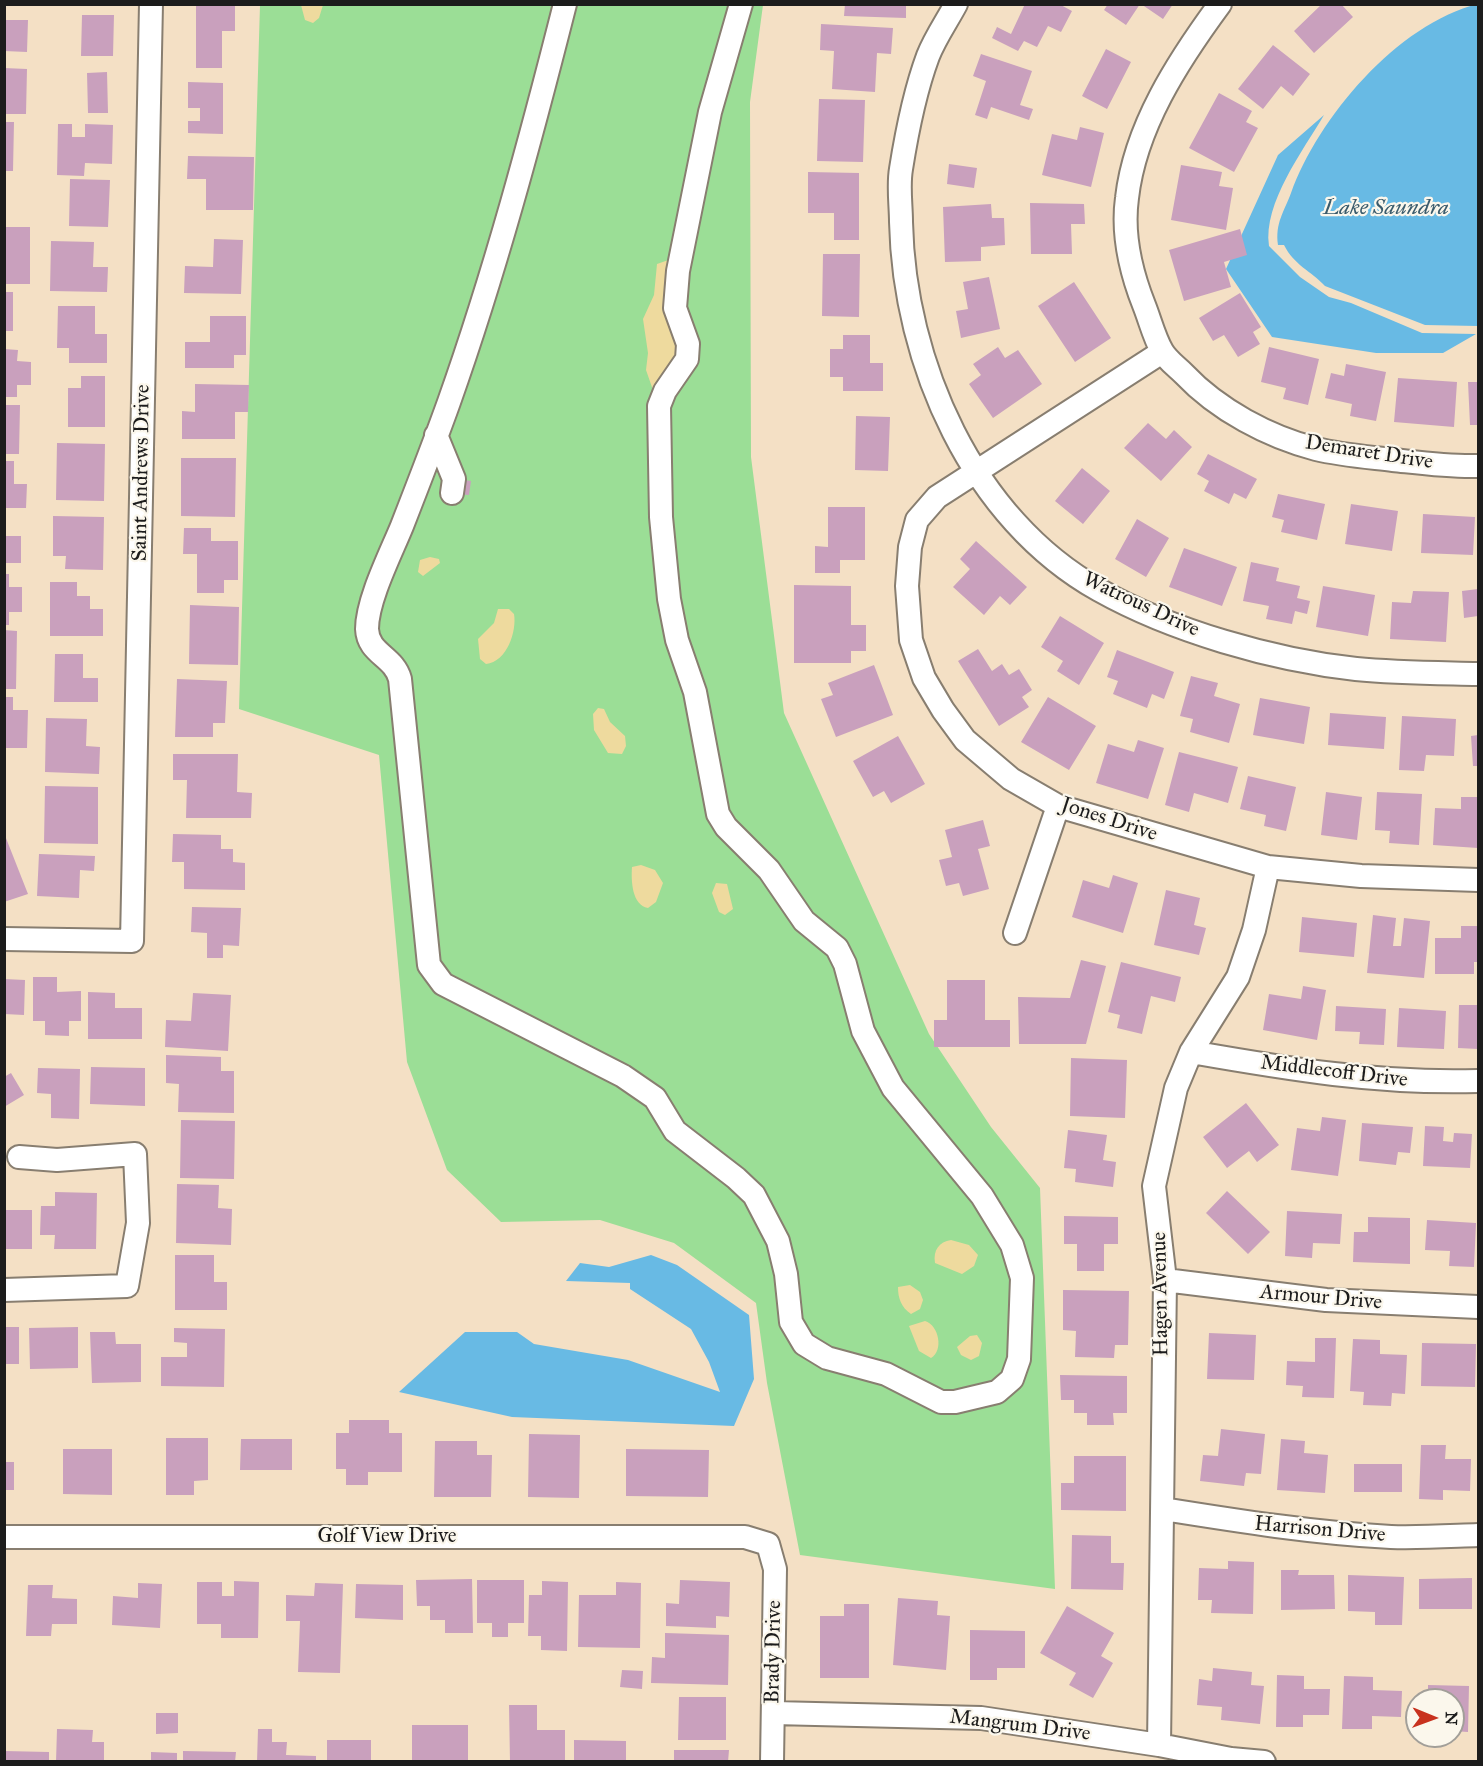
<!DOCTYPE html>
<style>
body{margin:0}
#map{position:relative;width:1483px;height:1766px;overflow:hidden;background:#f4e0c5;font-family:"IM FELL Great Primer",serif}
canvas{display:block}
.frame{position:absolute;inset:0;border:6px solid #1c1c1c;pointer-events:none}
.north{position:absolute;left:1405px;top:1688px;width:60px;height:60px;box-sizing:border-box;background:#fbf7ec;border:2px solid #a29f99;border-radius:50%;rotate:91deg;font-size:16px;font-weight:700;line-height:24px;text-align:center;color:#1c1c1c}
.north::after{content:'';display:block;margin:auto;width:21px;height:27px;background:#c8321e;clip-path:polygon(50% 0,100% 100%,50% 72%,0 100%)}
</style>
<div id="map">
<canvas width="1483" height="1766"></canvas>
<div class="frame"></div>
<div class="north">N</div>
</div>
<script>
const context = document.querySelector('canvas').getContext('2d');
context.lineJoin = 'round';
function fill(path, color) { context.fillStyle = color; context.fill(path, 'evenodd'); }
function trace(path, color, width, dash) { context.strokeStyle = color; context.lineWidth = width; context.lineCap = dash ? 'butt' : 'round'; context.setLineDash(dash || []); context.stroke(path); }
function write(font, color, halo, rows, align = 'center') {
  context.font = font + ' "IM FELL Great Primer",serif'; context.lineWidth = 4.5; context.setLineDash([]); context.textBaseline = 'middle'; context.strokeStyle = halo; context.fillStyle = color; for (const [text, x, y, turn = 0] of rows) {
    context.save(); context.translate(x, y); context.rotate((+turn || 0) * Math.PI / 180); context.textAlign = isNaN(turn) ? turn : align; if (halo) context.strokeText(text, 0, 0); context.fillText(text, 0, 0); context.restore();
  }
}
fill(new Path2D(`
 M260,5H763L750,102L751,457L784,713L929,1034L991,1127L1040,1188L1055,1589L800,1555L767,1383L756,1303L674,1243L600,1220L501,1222L447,1170L407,1062L379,755L239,709Z`), '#9bde96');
fill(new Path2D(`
 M301,5H323L319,18L313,23L305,20Z
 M677,257L684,346L654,393L646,370L648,353L643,319L654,295L657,264Z
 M430,557L439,559L440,563L423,576L418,572L420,560Z
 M498,609H509L514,614C517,631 507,662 486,664L480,659L478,639L494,623Z
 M598,708L604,709L610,722L625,736L626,746L622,754L608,753L594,730L593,714Z
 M641,865L655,870L663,883L656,902L648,908C632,905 631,881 632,867Z
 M716,883L727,884L733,909L725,915L719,912L712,893Z
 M951,1240L969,1245L978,1255L974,1266L962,1274L935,1263C933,1250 939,1242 951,1240Z
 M910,1285L920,1292L923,1300L920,1309L911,1314C901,1307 898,1298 898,1287Z
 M925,1321C939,1325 944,1351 931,1358L919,1351L909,1326Z
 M977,1335L982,1343L979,1356L971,1360L961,1355L957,1347L970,1336Z`), '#eeda9e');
fill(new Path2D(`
 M1478,4V326L1425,325L1325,286C1311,271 1294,265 1284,245H1278C1275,223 1284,212 1291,193C1318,118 1397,24 1478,4Z
 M1324,115C1303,151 1263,203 1269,246L1300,277L1329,297L1351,303L1422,333L1476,334L1443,353H1376L1272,337L1226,269L1278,155Z
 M651,1255L677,1265L749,1315L754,1379L734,1426L512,1417L399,1392L465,1332H517L534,1344L628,1360L720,1392L709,1362L691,1329L630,1289V1283L566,1281L580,1263L609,1267Z`), '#68bae4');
fill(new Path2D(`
 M845,4H906V18L844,16Z
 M1025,4H1059L1072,11L1061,32L1048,26L1037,47L1024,41L1018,51L992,38L997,27L1011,34Z
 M1108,4H1140L1126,25L1104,10Z
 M1141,4H1173L1163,19Z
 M1322,4H1341L1353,17L1314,53L1294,31Z
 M196,5H235V31H222V68H196Z
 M82,15H114L113,56H81Z
 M4,20H28L27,52L4,51Z
 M821,24L893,28L891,54L877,53L875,92L832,89L834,51L820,50Z
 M1273,45L1310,74L1293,96L1281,86L1263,109L1238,89Z
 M1106,49L1131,62L1107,109L1082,96Z
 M981,54L1032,71L1020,105L1033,109L1029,120L991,107L987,119L975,115L986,81L973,76Z
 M4,68L27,69L26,114H4Z
 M107,72L108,113H88L87,73Z
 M188,82L223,83V134L188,133V121H200V108H188Z
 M1219,93L1252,111L1246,122L1258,128L1234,172L1189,148Z
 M819,99L865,100L863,162L817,161Z
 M4,122H14L13,171H4Z
 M58,124H72V137H85V124L113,125L112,164L85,163L84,176L57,175Z
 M1080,127L1104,133L1091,187L1042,175L1052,134L1077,140Z
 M188,156L254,157L253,210H206V179H187Z
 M949,164L977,168L974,188L947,184Z
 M1181,165L1222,172L1219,186L1233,188L1226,230L1171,220Z
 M808,172L859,173V240H834V213H808Z
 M70,179L110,180L108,227L69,226Z
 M1030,203L1084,204L1085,224H1071L1072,254H1031Z
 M991,204L992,218H1004L1005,245L981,247V261L945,262L943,207Z
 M4,227H30V284H4Z
 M1240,229L1247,255L1224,262L1231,287L1184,301L1169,250Z
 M214,239L243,240L241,294L184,293L185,266L213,267Z
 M51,241L94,242L93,267H108L107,292L50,291Z
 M823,254H860L859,317L822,316Z
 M989,277L1000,329L961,338L956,311L968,309L963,282Z
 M1074,282L1111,338L1075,362L1038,306Z
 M5,292H13V331H5Z
 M1240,293L1261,327L1253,332L1260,344L1238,357L1224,335L1213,341L1199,318Z
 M58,306H95V334H107V363H69V348H57Z
 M210,316H246V355H234V368H185V342H210Z
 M843,335H870V363H883V391H843V377H830V349H843Z
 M998,347L1005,358L1018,350L1042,384L993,418L969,384L981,375L973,364Z
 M1269,347L1319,359L1308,405L1283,399L1286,388L1261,382Z
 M4,349L18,350L17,361L31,362V385H17V397H4Z
 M1346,364L1386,372L1376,421L1350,416L1352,404L1325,398L1331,373L1344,376Z
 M81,376H105V427H68V388H81Z
 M1398,378L1457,382L1454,427L1394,422Z
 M1468,382H1478V425H1470Z
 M195,384L249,385L248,412H235V439H182V411L195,412Z
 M4,405H20L19,454H4Z
 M856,416L890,417L888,471L855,470Z
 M1148,423L1166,439L1174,430L1192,447L1161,481L1124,448Z
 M57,443L105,444L104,501L56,500Z
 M1208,454L1257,479L1246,499L1234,493L1229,504L1204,491L1209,481L1197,474Z
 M181,458H236L235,517L181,516Z
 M4,461H14V484H27L26,508H4Z
 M1082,468L1110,491L1083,524L1055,501Z
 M458,479L471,481L469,495L456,494Z
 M1278,494L1325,504L1317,540L1281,532L1284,520L1272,517Z
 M1351,504L1398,511L1392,551L1345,544Z
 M828,507H865V560H840V573H815V546L828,547Z
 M1423,514L1475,517L1473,555L1421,553Z
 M53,516L104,517L103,570L65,569L66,556H53Z
 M1137,519L1169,538L1146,577L1115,559Z
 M184,528H211V541H238V580H224V593H197V554H183Z
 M4,536H21V563H4Z
 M976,541L1027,587L1010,605L1000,596L984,615L953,587L970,569L960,559Z
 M1184,548L1237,567L1222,606L1169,587Z
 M1251,562L1279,568L1276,581L1300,586L1297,598L1310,601L1307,614L1295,611L1292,624L1266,619L1269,606L1243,601Z
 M4,574H9V587H22V612H9V625H4Z
 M50,582H77V596H90V609H103V636H50Z
 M794,585L851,586V625H866V651H851V663H794Z
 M1323,586L1375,595L1368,636L1316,627Z
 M1478,589V616L1464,618L1462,591Z
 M1413,591L1449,592L1446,642L1390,639L1392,602L1411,603Z
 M190,605L239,607L238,665L189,664Z
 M1060,616L1104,643L1079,685L1057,671L1063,661L1041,647Z
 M4,630L17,631L16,689H4Z
 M978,649L992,671L1002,664L1009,675L1019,669L1032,690L1022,697L1029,707L999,726L958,661Z
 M1117,650L1174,672L1164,699L1152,694L1147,708L1113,694L1118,681L1107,677Z
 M55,654H83V678H98V702H54Z
 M874,665L893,715L836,737L821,699L833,695L828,683Z
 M1191,676L1218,683L1214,696L1240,704L1229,743L1190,732L1193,719L1180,716Z
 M177,679L227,681L225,723H213V737H175Z
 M4,697H13V710H28L27,748H4Z
 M1048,697L1096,726L1069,770L1021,742Z
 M1260,698L1310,707L1304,744L1253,735Z
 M1330,713L1386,717L1384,749L1328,745Z
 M1402,716L1456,719L1454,756L1426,755L1424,771L1399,770Z
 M46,718L87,719L86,746L100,747L99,774L45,772Z
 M1478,735V766H1473L1471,736Z
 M898,736L925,784L891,803L884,791L873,797L853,761Z
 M1138,740L1164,748L1148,799L1096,783L1108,744L1134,752Z
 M1179,752L1238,767L1228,803L1194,793L1189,812L1165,805Z
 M173,754H238L237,792L252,793L251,818H186L187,780H173Z
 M1248,776L1296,787L1286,831L1264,826L1266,815L1240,809Z
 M45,786L98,787V844L44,843Z
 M1326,792L1362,797L1357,840L1321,835Z
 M1377,792L1422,794L1419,845L1389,843L1390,831L1375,830Z
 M1461,797H1478V848L1433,845L1435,808L1461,809Z
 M983,820L990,846L978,849L989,889L963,896L959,883L946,886L939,860L952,857L945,830Z
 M4,833L28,894L4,902Z
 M173,834L221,835V849H233V862L245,863V890L184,889V862H172Z
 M39,854L95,856L94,871L80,870L79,898L37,896Z
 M1113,875L1138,883L1123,933L1072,917L1083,880L1109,888Z
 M1166,890L1200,898L1194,925L1206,928L1199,955L1154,945Z
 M192,907L241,908L239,946L223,945V958H207V933L191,932Z
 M1373,915L1396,918L1393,946H1401L1404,918L1430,921L1424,978L1367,973Z
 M1302,917L1357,923L1354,957L1299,952Z
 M1461,926H1478V962H1474V974H1435V938H1461Z
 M1081,960L1106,966L1086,1044H1019L1018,997L1070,998Z
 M1121,962L1181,977L1175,1002L1151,996L1142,1034L1117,1028L1120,1015L1108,1012Z
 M33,977H57V992L81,991V1021H69V1036L45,1035V1021H33Z
 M4,979L25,980L24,1015L4,1014Z
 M947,980H985V1020H1010V1047H934V1020H947Z
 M1303,986L1326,990L1317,1040L1263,1030L1269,994L1301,999Z
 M88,992L115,993V1008H142V1039H88Z
 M193,993L231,995L228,1051L165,1047L166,1020L191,1021Z
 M1459,1005H1478V1049L1458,1048Z
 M1336,1006L1386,1009L1384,1045L1359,1044L1360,1032L1335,1031Z
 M1399,1008L1446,1011L1444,1049L1397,1047Z
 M166,1055L221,1057V1071H234V1113L178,1112L179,1084L166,1083Z
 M1071,1058L1127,1060L1125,1118L1070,1116Z
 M91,1067L145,1068V1106L90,1104Z
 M38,1068L80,1069L79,1119L51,1118V1094L37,1093Z
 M11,1073L24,1095L4,1107V1077Z
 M1246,1103L1279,1145L1257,1162L1249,1151L1227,1168L1203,1137Z
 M1322,1117L1346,1120L1338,1176L1291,1170L1297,1128L1320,1131Z
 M181,1120L235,1121L234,1179L180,1178Z
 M1362,1123L1413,1127L1410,1153L1398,1152L1396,1165L1359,1161Z
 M1425,1126L1444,1127L1443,1141L1453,1142L1454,1133L1472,1134L1470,1168L1423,1166Z
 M1068,1130L1107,1135L1103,1160L1116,1162L1113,1187L1075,1182L1076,1169L1064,1168Z
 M177,1184L219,1185L218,1208L232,1209L231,1245L176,1243Z
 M1227,1191L1270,1232L1248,1254L1206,1213Z
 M55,1192L97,1193L96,1249H54L55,1235H40L41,1206H55Z
 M4,1210H32V1249H4Z
 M1287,1211L1342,1214L1340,1244L1313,1243L1312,1258L1285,1256Z
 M1064,1216L1118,1217V1244H1104V1271H1077V1244H1064Z
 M1368,1217L1410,1218V1264L1353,1262L1354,1232H1368Z
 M1427,1220L1476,1223L1474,1267L1449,1266L1450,1251L1425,1250Z
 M175,1255H214V1282H227V1310H175Z
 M1063,1290L1129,1291L1128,1345H1115L1114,1358L1075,1357L1076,1331L1063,1330Z
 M4,1327H19V1364H4Z
 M78,1327V1368L30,1369L29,1328Z
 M174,1328L225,1329L224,1387L161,1386V1357H187V1343L174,1342Z
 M90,1332H115L116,1344H141V1382L92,1383Z
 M1209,1333L1256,1335L1254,1380L1207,1379Z
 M1315,1338H1336L1334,1398L1302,1397L1303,1386L1286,1385L1287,1361L1315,1362Z
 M1353,1339L1380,1340V1354L1407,1355L1405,1394L1392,1393L1391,1406L1363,1405L1364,1392L1350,1391Z
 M1422,1343L1476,1344L1475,1387L1421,1386Z
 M1060,1375L1127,1376V1413H1113L1114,1425H1087V1413H1074V1400H1061Z
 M349,1420H389V1433H402V1472H368V1485H346V1469H336V1433H349Z
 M1221,1429L1265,1434L1261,1474L1246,1473L1244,1486L1200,1481L1203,1455L1218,1456Z
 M529,1434L580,1435L579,1498L528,1497Z
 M166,1438H208V1480L194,1481V1495H166Z
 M241,1439H292V1470H240Z
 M1281,1439L1305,1441L1304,1453L1328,1455L1325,1493L1277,1490Z
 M435,1441H477V1455H492L491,1497H434Z
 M1421,1445H1446L1445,1459H1471L1470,1491L1443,1490V1500L1419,1499Z
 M63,1449H112V1495L63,1494Z
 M626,1449L709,1450L708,1497L626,1496Z
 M1074,1456H1126V1511L1061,1510V1483H1074Z
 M4,1462H14V1490H4Z
 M1354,1464H1402V1492H1354Z
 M1072,1535L1111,1536V1563H1124L1123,1590L1071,1589Z
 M1228,1561L1254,1562L1253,1614L1211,1613L1212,1600H1198L1199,1568L1228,1569Z
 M1281,1570H1299L1298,1575H1334L1335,1609L1281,1610Z
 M1348,1575L1404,1577L1402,1625H1375V1612L1348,1611Z
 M1472,1578V1609H1419V1579Z
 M472,1579L473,1633H445V1620H430V1606H417L416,1580Z
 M477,1580H524V1623H508V1637H492V1623H477Z
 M680,1580L730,1582L729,1617L716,1616V1628L666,1626V1603L679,1604Z
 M234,1581L259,1582L258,1638H221V1624H197V1582H222V1596H234Z
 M542,1581L568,1582L567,1651L541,1650V1636H528L529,1595H542Z
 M616,1582L641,1583L640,1648L578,1647L579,1595H616Z
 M138,1583L162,1584L160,1628L112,1625L113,1596L138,1598Z
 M315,1583L343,1584L340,1673L298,1672L300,1621H286V1595L314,1596Z
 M356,1584L403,1585V1620L355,1618Z
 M28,1585H53L52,1598L77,1599V1624H52L51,1636H26Z
 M898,1598L938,1601L937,1615L950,1616L946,1670L893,1665Z
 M844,1604H869V1678H820V1616H844Z
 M1067,1606L1114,1633L1101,1656L1113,1663L1093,1698L1069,1685L1076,1673L1040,1653Z
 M970,1630L1025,1631V1668H997V1680H970Z
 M665,1633L729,1635L728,1685L651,1683L652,1657L665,1658Z
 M1213,1668L1252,1672L1251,1685L1264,1686L1260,1724L1221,1720L1222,1707L1197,1705L1199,1679L1212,1681Z
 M622,1670L643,1671L642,1689L620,1687Z
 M1277,1675L1304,1676V1689H1330L1329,1715H1303V1727H1276Z
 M1344,1676L1373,1677V1690L1402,1691L1401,1717L1372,1716V1729H1342Z
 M1428,1685L1469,1686L1468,1732L1453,1731V1700H1428Z
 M679,1697H726V1740H678Z
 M1414,1700H1417V1722H1414Z
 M509,1705H537V1730H565V1762H510Z
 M156,1713H178V1733L156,1734Z
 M412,1725H468V1762H412Z
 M57,1729L93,1730L92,1742H104V1762H56Z
 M258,1729H272V1742H287L286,1755L316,1756V1762H257Z
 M327,1740H371V1762H327Z
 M574,1740L626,1741V1762H574Z
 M674,1750H729L728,1762H674Z
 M4,1751L49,1752V1762H4Z
 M183,1751L236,1752L235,1762H183Z
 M151,1752L177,1753V1762H151Z`), '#c9a0bd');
const minor = new Path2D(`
 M565,4C531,138 495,272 449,402C434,444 418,485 402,526C391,553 367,600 367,629C368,654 394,656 400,679L429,965L443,984L623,1076L655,1098L675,1131L736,1178L754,1195L778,1241L786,1274L791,1322L804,1344L827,1358L886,1374L941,1402H955L997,1392L1012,1379L1019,1359L1022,1278L1012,1245L982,1196L893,1088L863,1031L845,964L837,948L804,921L769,870L726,827L718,814L695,692L677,640L669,599L661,517L659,406L665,391L687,359L688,344L675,308L678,271L710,112L741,4
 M956,4C947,21 935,38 928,56C915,91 907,131 901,169C898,186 901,205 901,222C904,362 972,519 1099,590C1172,631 1273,660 1356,669C1397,673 1438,673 1478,674
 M1220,4C1178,61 1135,127 1127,198C1122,234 1131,272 1144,305C1150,320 1154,337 1162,351C1167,360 1177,367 1184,374C1218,410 1269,437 1316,449C1341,455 1368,457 1393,460C1421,463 1450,467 1478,466
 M1162,352L937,497L917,520L910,547L907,586L911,640L924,678L943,710L965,740L1011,779L1058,806L1268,867L1361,876L1478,880
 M436,435L454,479L452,493
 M1015,933L1058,806
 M4,939L132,941L151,4
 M1191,1052C1288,1069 1379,1084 1478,1081
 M1165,1280L1326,1300L1478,1307
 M4,1290L127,1286L138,1223L135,1154L57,1160L19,1157
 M1163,1509C1238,1521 1314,1533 1391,1537C1420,1538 1450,1536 1478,1535
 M4,1537H745L768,1544L775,1569L772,1762
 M774,1713L981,1718L1159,1745L1231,1759L1264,1762
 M1159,1745L1165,1280L1154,1186L1176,1088L1191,1052L1238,977L1254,930L1268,867`);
trace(minor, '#887e70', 26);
trace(minor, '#fff', 22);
write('21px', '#1c1c1c', '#fbf7ec', [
 ["Demaret Drive",1369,453,9],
 ["Saint Andrews Drive",142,473,-89],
 ["Watrous Drive",1141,605,25],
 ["Jones Drive",1109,820,18],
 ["Middlecoff Drive",1334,1072,7],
 ["Hagen Avenue",1161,1294,-91],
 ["Armour Drive",1321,1298,5],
 ["Harrison Drive",1320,1530,5],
 ["Golf View Drive",387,1537],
 ["Brady Drive",774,1652,-89],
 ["Mangrum Drive",1020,1726,7]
]);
write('italic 22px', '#3a5b6c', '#fbf7ec', [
 ["Lake Saundra",1386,209]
]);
</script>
